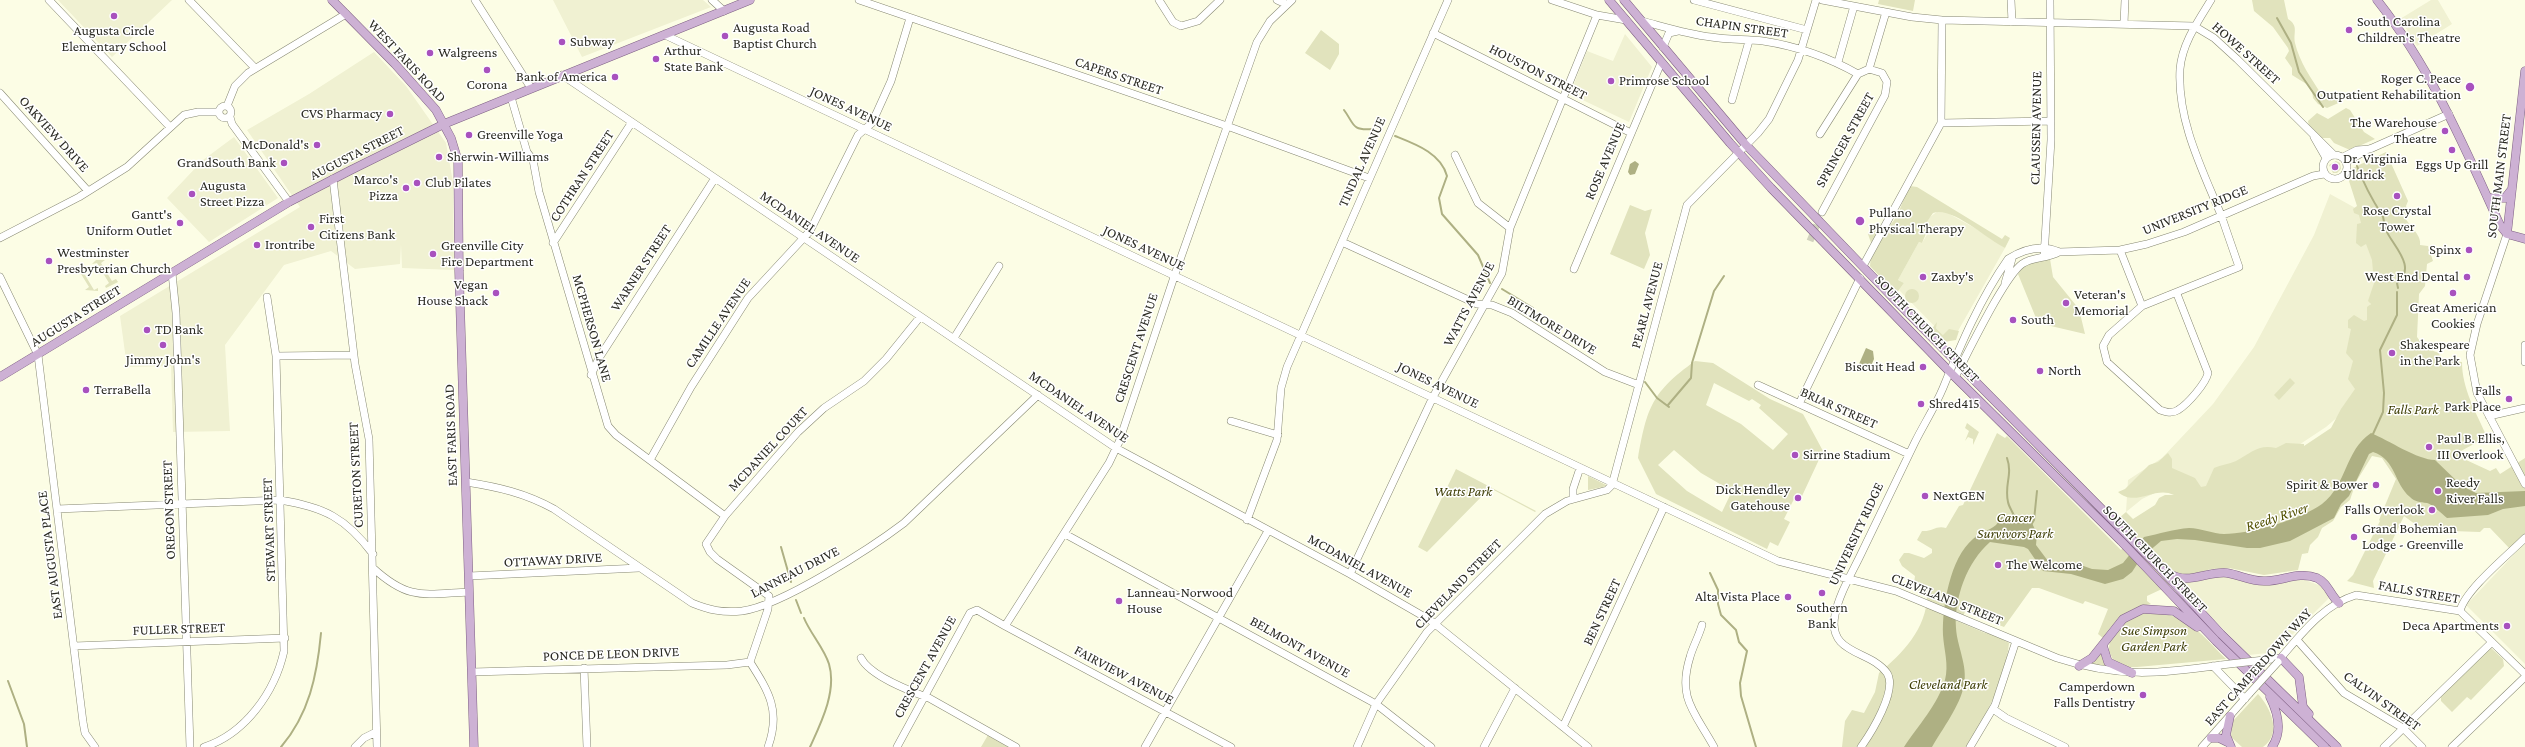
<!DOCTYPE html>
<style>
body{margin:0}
canvas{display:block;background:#fcfde5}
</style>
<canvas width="2525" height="747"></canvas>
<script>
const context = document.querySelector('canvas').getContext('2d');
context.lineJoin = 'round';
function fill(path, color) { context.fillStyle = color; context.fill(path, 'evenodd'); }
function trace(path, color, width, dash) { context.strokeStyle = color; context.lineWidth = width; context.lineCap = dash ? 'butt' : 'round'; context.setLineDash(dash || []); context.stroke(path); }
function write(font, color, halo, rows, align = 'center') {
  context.font = font + ' "Crimson Pro",serif'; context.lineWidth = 3; context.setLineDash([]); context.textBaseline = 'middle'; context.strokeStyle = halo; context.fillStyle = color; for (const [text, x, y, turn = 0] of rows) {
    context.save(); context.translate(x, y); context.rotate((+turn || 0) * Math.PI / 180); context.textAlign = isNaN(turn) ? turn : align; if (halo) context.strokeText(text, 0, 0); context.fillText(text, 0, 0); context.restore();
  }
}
fill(new Path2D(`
 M58,0H172L112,57Z
 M553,0H703L711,7L582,57Z
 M2431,0H2438L2452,24L2417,46L2400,19Z
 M1625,34L1652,67L1629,122L1570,94L1587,51L1613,61Z
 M374,52L406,86L446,143L453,182L454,270L402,268L401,244L400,264L355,269L331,251L284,265L225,345L230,431L173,432L171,366L127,367L120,316L300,207L247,130L309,94Z
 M234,137L278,198L209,242L167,198L203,160Z
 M2330,194L2359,210L2366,243L2373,260L2374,283L2361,358L2363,376L2347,409L2326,427L2258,472L2225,484L2179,491L2161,490L2142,499L2126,512L2128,480L2162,458L2213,404L2254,347L2314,235Z
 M1938,211H1944L1989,236L2005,248L1954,338L1947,339L1899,290L1904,283L1898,280L1919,242L1922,243L1928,233L1923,226L1926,220Z
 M2525,543V664L2466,605Z
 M2212,576L2305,580L2324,587L2329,598L2283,644L2267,653L2249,655L2180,585L2184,582Z`), '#f0f1d2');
fill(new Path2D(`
 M1879,0H1915L1913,11L1878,4Z
 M2252,0H2284L2288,19C2299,26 2293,32 2295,43C2299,61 2312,80 2322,95L2331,97L2336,91L2343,101L2327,108L2318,104L2313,98L2312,90L2308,85L2292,75V68L2285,58L2289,51L2288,48L2273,27L2254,11Z
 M1321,30L1339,44V54L1330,70L1305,53Z
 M2346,108L2350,110L2364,132L2375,139L2350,150L2334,143L2330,138H2320L2309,127L2308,121L2317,113L2328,119Z
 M2386,152L2408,201L2406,206L2409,214L2404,215C2407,225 2422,234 2420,245L2428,246L2433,261L2427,264L2425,286L2419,294L2417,337L2425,348L2439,353L2441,361L2462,362C2462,389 2476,412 2487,437L2459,452L2464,459L2490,471L2496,468L2500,474L2525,458V536L2511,550L2490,528H2484L2480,532L2423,530L2404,516L2373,581L2374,588L2347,581L2353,575L2380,521L2379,520L2396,479L2382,458L2372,456L2356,482L2350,500L2341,507L2333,521L2322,528L2318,537L2310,545L2308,553L2302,554L2298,570L2264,575L2229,568L2211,569L2194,574L2147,596V601L2151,604C2127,609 2116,618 2103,638L2098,634L2108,609L2085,601L2083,604L2039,588H2032L2004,627L1965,611L1962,622L1943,615L1985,633L1993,634L2009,643C2005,683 1987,713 1966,747H1842L1845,721L1852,710L1864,713L1875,692L1879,673C1902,654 1927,628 1927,596L1919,592L1914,583L1915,576L1902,566L1899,560L1904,553H1909L1924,558L1932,553V549L1917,540L1922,531C1932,532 1936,525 1946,528L1959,506L1963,505L1997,433L2005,438L2007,436L2121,550L2135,535L2150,550L2119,518L2126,512L2133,519L2155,505L2159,498L2165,495H2174C2155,485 2136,508 2118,492L2125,489L2149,465L2158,462L2168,453L2172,459V468L2195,478L2201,487L2206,486L2214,468C2221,465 2229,464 2236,461C2251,453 2258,444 2276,448L2286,443L2304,444V446L2331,428L2341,409L2355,389L2348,379L2353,361L2346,353L2351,329L2348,328V320L2354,315L2364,321L2367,320V307L2371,304L2368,301L2374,283L2372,260L2366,244L2361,247L2356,243L2357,224L2361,223L2359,215L2354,213L2353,209L2357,206L2349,181L2353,168Z
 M2336,161L2340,163L2341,169L2337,173H2333L2329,165Z
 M1910,186L1917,187L2002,239L2005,235L2010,238L2005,248C1988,240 1952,206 1933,213L1924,226L1928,229L1922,243L1919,242L1898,280L1904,283L1896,294L1870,266L1872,246L1868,234L1876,224L1888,227C1899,218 1903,198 1910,186Z
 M1630,205L1645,211L1652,209L1645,233L1650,255L1644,269L1610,254Z
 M2050,259L2053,277L2079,309L2085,334L2038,323L2018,274L2026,263Z
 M96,260H105L101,263L112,281L116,279L118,282L106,288L105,286L109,283L97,263L92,264Z
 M85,266L82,270L94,290L98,288V291L85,290L89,287L78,269Z
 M1905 296a7 7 0 1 1 14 0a7 7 0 1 1-14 0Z
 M1937,322L1936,328L1943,335L1949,329L1959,331L1956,340L1944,342L1931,330Z
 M1695,361L1713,363L1770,399L1803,414L1823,451L1802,496L1797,493L1784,519L1790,522L1778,546L1770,542L1767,549L1656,494L1638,458C1647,407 1652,392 1695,361ZM1714,383L1749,401L1752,399L1761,405L1759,408L1788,434L1773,450L1741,424L1706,405ZM1674,450L1701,473L1732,491L1722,512L1687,491L1658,465Z
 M2290,378L2295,383L2279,400L2274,395Z
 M1967,423L1979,432L1973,445V439L1968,437L1965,441L1969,431L1965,428Z
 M1456,469L1536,511L1535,512L1490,488L1427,552L1418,547Z
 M1588,476L1608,486L1588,490Z
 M2151,612C2189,615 2201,634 2226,659L2137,667H2126L2114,662L2109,651C2108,630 2132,615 2151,612Z
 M2490,647L2503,659L2504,666L2471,700L2467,697L2452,712L2441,701V697Z
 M2102,650L2105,664L2108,667L2090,664Z
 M2258,694C2270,707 2283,733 2263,747H2242L2231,737L2232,722Z
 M988,735L1010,747H981Z`), '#e1e3bd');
fill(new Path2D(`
 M1635,161L1639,164L1635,174L1630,175L1628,172L1630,164Z
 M1866,348L1873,351L1874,359L1871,366L1866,368L1859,364Z
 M2371,433C2388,440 2418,460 2435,460L2462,486L2476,493L2525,491V506L2503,509L2488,515L2447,518C2442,514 2432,504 2427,503C2420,502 2415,502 2410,497C2394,484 2396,459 2373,452L2369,454L2349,496L2341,504L2334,518L2290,541L2260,548H2247L2195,540L2177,539L2161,541L2141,558L2132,572L2123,579L2105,584L2071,574L2043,571L2028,549L2024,547L1990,542C1967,562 1954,598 1956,628C1957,647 1968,665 1964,685C1960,706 1943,728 1932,747H1904C1918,726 1938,704 1945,680C1949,664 1944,651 1943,635C1942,607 1950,558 1973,539C1980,532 1989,531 1996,525C1999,522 1999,518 2003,516L2025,519L2032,523L2037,534L2036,545L2051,565L2075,563L2092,569L2108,570L2123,563L2144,537C2159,534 2174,529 2189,528C2201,528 2213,534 2224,534C2250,534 2302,519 2322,504C2347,485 2345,450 2371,433Z`), '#aeb083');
trace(new Path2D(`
 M2277,18L2291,43L2299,72L2323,107
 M1344,110C1354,123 1351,131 1372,129
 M1395,136C1415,144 1441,153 1447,176L1439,198L1442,214L1478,255L1490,283
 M2357,166C2363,182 2373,201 2382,215C2385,219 2383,225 2386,230C2392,245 2418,267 2397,283L2398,288
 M1502,289L1533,308
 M1645,382L1657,398L1669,407
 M1668,405L1691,378L1692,363L1714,291L1724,276
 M2373,434L2383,412L2384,393L2380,350L2397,315V292
 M2007,458C2013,475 2004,484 2008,502C2009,508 2014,513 2015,519
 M2031,525L2034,520L2037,491
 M781,547L791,582
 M1710,573L1718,590V604L1721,615L1736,630L1739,642L1747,651L1740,683L1741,696L1756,747
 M796,600L801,613
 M804,618C810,633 824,648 829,664C837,691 821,723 810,747
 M8,681L24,724L27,747
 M281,747C309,714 317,676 321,633`), '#aeb083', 2);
trace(new Path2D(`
 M1810,241L1820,217`), '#d2d3be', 7, [7, 3.5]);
const minor = new Path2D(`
 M49,0L170,127
 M189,0L255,68
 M475,0L531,88
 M712,0L724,11
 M859,0L1227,126L1369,178
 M1159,0L1173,22L1181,26L1198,21L1220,0
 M1277,0L1286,4
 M1552,0L1597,15L1626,20
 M1694,0L1807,30
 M1822,0L1912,17L1942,20L2194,26L2214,38L2237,59L2334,155
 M2011,0L2012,22
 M1642,21C1665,27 1687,34 1711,37C1728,40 1746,39 1763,41C1796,46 1828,57 1858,74L1869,69L1882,73L1887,82L1885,95L1822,212
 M2124,24L2125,0
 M1433,33L1631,133
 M665,35L1778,561L1896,591L2057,658C2118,678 2159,674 2221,665
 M1663,47L1669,33L1678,31
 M1838,62L1854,6
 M1869,69L1886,12
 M562,75L1116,448L1350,574L1430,620L1588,747
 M0,93L88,191
 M511,97L527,152L533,160L539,192L608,426L616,435L725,516
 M1732,100L1749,41
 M219 112a6 6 0 1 1 12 0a6 6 0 1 1-12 0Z
 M227,106L235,86L248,73L346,14
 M230,117L232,124L289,202
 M1941,123L2051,121
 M1820,134L1858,74
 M2314,137L2326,158
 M2323 167a12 12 0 1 1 24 0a12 12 0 1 1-24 0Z
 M1455,155L1478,203L1510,228
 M2343,157L2357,150L2370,149L2449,114
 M2346,162L2369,149
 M333,179L355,364L369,439L377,747
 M2507,234L2477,324L2470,355L2477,393L2525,484
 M0,238L79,197L127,167L184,115L198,112H219
 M1342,242L1477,304L1492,305L1512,313L1605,372L1639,385
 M553,243L632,122
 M2120,250L2142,306
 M2044,257L2051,140L2050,0
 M1863,266L1941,123L1942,20
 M1574,269L1661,63
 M172,273L176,313L190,747
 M0,277L38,355L83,722L85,733L95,747
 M2005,283L2012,259
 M2177,294L2208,373C2206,383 2188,404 2178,410C2172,414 2166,412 2160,410L2107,362L2103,346L2109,335L2142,306L2239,267C2233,250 2227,232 2221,215C2202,169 2177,120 2180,69C2182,44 2198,21 2211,0
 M954,338L999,266
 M2525,345V362
 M276,356L353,355
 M591,375L599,358L715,178
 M1955,377C1967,355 2004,277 2022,264C2033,256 2047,259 2059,252
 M1758,385L1909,454
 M1799,404L1860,278
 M2489,416L2525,408
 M1231,421L1278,435
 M650,460L691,387L748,298L810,231L858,135L872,123L891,81L910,18
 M466,482C498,487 525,493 554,509L692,603C709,610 723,613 742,611C781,606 871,548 904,523L1038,395
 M1573,498V489L1580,468
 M57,509L280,500C324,507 346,518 373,554
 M1247,520L1277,440L1281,388L1287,367L1448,0
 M1065,534L1376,704L1431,747
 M373,568C409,601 424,594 469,592
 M1350,574L1433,397L1502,273L1510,228L1597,15
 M469,576L639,568
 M2460,611C2465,590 2508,555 2525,538
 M1702,625C1699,636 1693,646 1690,657C1677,699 1695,712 1714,747
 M1005,626L1231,747
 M2297,640L2344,693L2403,728L2422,747
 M74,646L285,638
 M861,658C870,676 910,691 929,698L1016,747
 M2264,660L2281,658
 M2278,661C2300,636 2322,605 2356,595L2460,611L2525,674
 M2213,666L2245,699
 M584,668L587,747
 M472,672L727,665L750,662
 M1993,709L2006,718L2065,747
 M1563,727L1664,507
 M204,747C245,734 275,692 284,651L276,356L267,297
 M355,747L364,738L376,732
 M768,747C781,711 769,692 750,662L768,609L769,596L717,559L710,552L706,544L725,516L798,432L824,408L864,381L886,359L920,317
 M897,747L970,613L977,610L1005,626L1109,463L1119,442L1174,277L1257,42L1270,21L1292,0
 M1145,747L1268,531
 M1357,747L1376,704L1427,632L1545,514L1567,501L1607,490L1612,485L1687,205L1758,133L1769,119L1798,60L1816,0
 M1484,747L1515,688
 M1861,747C1871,733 1898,690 1887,673C1871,650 1827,655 1835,615C1839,594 1852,573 1861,554C1879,516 1897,479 1915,442C1924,424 1935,407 1943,388C1961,344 1980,299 2008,259C2024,249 2041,244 2059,252L2120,250L2147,244L2184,232L2313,176L2324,174
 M1970,747L1995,705L2016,641
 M2202,747L2249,694
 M2384,747L2492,642
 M2452,747L2525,677`);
const major = new Path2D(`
 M332,0L395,64L436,110L451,138L458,161L459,271L474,747
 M1609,0L1730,143L1771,188L1948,370L2121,541L2216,641L2325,747
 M1624,0L1746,145L1896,301L2159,567L2221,634L2337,747
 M2377,0C2431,68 2464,146 2500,225L2507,234L2525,239
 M2488,198H2505L2512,189
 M2507,234L2525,71
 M0,377L289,202L351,170L444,124L750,0
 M2168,573C2189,586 2205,571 2227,573C2240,575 2252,582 2266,581C2283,581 2299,571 2317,578C2328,583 2330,595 2339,603
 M2103,646L2108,662L2132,673
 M2281,658L2299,677L2303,707L2309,714
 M2079,666L2092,658L2123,619L2143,609L2174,611L2197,627
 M2270,697C2278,713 2283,731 2272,747
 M2230,716L2226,735L2231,747
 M2211,738H2219L2227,742`);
trace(minor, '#878873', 8);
trace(major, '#7e6083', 9);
trace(minor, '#fff', 7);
trace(major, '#cdb1d4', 8);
const minorBridge = new Path2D(`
 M2221,665L2264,660
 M2249,694L2278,662`);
trace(minorBridge, '#878873', 8, []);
trace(minorBridge, '#fff', 7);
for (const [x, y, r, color] of [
 [114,16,4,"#a851be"],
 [2349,30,4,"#a851be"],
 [725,36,4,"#a851be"],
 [562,42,4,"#a851be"],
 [430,53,4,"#a851be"],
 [656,59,4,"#a851be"],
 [487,70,4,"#a851be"],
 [615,77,4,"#a851be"],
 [1611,81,4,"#a851be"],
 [2470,87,5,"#a851be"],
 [390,114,4,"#a851be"],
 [2445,131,4,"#a851be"],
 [469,135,4,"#a851be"],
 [317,145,4,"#a851be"],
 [2452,150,4,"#a851be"],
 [439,157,4,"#a851be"],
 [284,163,4,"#a851be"],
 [2335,167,4,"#a851be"],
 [417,183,4,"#a851be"],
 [406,188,4,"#a851be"],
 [192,194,4,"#a851be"],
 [2397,196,4,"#a851be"],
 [1860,221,5,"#a851be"],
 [180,223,4,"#a851be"],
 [311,227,4,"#a851be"],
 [257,245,4,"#a851be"],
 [2469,250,4,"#a851be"],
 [433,254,4,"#a851be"],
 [49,261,4,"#a851be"],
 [1923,277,4,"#a851be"],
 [2467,277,4,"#a851be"],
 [496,293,4,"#a851be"],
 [2453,293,4,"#a851be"],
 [2066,303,4,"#a851be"],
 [2013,320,4,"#a851be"],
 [147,330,4,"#a851be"],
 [163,345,4,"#a851be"],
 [2392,353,4,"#a851be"],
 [1923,367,4,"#a851be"],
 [2040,371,4,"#a851be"],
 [86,390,4,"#a851be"],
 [2509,399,4,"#a851be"],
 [1921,404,4,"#a851be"],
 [2429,447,4,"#a851be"],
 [1795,455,4,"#a851be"],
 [2376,485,4,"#a851be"],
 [2438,491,4,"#a851be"],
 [1925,496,4,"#a851be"],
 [1798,498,4,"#a851be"],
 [2432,510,4,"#a851be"],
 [2354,537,4,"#a851be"],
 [1998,565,4,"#a851be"],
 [1822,593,4,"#a851be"],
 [1788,597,4,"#a851be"],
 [1119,601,4,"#a851be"],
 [2507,626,4,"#a851be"],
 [2143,695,4,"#a851be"]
]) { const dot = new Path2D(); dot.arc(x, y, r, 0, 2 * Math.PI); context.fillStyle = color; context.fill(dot); trace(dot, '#fff', 1.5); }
write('14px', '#2b2b23', '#fff', [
 ["South Carolina",2357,22],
 ["Children's Theatre",2357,38],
 ["Augusta Road",733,28],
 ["Baptist Church",733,44],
 ["Augusta Circle",114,31,"center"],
 ["Elementary School",114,47,"center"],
 ["Subway",570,42],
 ["Arthur",664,51],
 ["State Bank",664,67],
 ["Walgreens",438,53],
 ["Bank of America",607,77,"right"],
 ["Roger C. Peace",2461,79,"right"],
 ["Outpatient Rehabilitation",2461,95,"right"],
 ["Primrose School",1619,81],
 ["Corona",487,85,"center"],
 ["CVS Pharmacy",382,114,"right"],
 ["The Warehouse",2437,123,"right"],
 ["Theatre",2437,139,"right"],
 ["Greenville Yoga",477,135],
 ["McDonald's",309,145,"right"],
 ["Sherwin-Williams",447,157],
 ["Dr. Virginia",2343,159],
 ["Uldrick",2343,175],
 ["GrandSouth Bank",276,163,"right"],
 ["Eggs Up Grill",2452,165,"center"],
 ["Marco's",398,180,"right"],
 ["Pizza",398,196,"right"],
 ["Club Pilates",425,183],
 ["Augusta",200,186],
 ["Street Pizza",200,202],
 ["Rose Crystal",2397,211,"center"],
 ["Tower",2397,227,"center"],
 ["Pullano",1869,213],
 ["Physical Therapy",1869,229],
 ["Gantt's",172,215,"right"],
 ["Uniform Outlet",172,231,"right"],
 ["First",319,219],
 ["Citizens Bank",319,235],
 ["Irontribe",265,245],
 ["Greenville City",441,246],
 ["Fire Department",441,262],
 ["Spinx",2461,250,"right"],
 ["Westminster",57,253],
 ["Presbyterian Church",57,269],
 ["Zaxby's",1931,277],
 ["West End Dental",2459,277,"right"],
 ["Vegan",488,285,"right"],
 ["House Shack",488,301,"right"],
 ["Veteran's",2074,295],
 ["Memorial",2074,311],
 ["Great American",2453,308,"center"],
 ["Cookies",2453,324,"center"],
 ["South",2021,320],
 ["TD Bank",155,330],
 ["Shakespeare",2400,345],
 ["in the Park",2400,361],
 ["Jimmy John's",163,360,"center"],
 ["Biscuit Head",1915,367,"right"],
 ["North",2048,371],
 ["TerraBella",94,390],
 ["Falls",2501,391,"right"],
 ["Park Place",2501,407,"right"],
 ["Shred415",1929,404],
 ["Paul B. Ellis,",2437,439],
 ["III Overlook",2437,455],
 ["Sirrine Stadium",1803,455],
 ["Reedy",2446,483],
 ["River Falls",2446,499],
 ["Spirit & Bower",2368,485,"right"],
 ["Dick Hendley",1790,490,"right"],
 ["Gatehouse",1790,506,"right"],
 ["NextGEN",1933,496],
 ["Falls Overlook",2424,510,"right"],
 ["Grand Bohemian",2362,529],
 ["Lodge - Greenville",2362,545],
 ["The Welcome",2006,565],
 ["Lanneau-Norwood",1127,593],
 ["House",1127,609],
 ["Alta Vista Place",1780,597,"right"],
 ["Southern",1822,608,"center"],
 ["Bank",1822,624,"center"],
 ["Deca Apartments",2499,626,"right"],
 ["Camperdown",2135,687,"right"],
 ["Falls Dentistry",2135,703,"right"]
], 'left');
write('14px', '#2b2b23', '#fff', [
 ["CHAPIN STREET",1742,27,8],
 ["HOWE STREET",2246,53,42],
 ["WEST FARIS ROAD",407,61,47],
 ["HOUSTON STREET",1538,72,27],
 ["CAPERS STREET",1119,76,19],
 ["JONES AVENUE",851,109,25],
 ["CLAUSSEN AVENUE",2036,128,-89],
 ["OAKVIEW DRIVE",54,134,48],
 ["SPRINGER STREET",1845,140,-61],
 ["AUGUSTA STREET",357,153,-27],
 ["ROSE AVENUE",1605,161,-67],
 ["TINDAL AVENUE",1362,162,-66],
 ["COTHRAN STREET",582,176,-57],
 ["SOUTH MAIN STREET",2499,176,-83],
 ["UNIVERSITY RIDGE",2195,210,-22],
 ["MCDANIEL AVENUE",810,227,34],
 ["JONES AVENUE",1144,248,25],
 ["WARNER STREET",641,268,-57],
 ["WATTS AVENUE",1469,304,-62],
 ["PEARL AVENUE",1647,305,-75],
 ["AUGUSTA STREET",76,316,-32],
 ["CAMILLE AVENUE",718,323,-56],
 ["BILTMORE DRIVE",1552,325,31],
 ["MCPHERSON LANE",592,328,74],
 ["SOUTH CHURCH STREET",1927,329,46],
 ["CRESCENT AVENUE",1136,348,-72],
 ["JONES AVENUE",1438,385,26],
 ["MCDANIEL AVENUE",1079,407,34],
 ["BRIAR STREET",1839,408,24],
 ["EAST FARIS ROAD",451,435,-92],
 ["MCDANIEL COURT",768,449,-47],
 ["CURETON STREET",356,475,-93],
 ["OREGON STREET",169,510,-92],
 ["STEWART STREET",269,530,-92],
 ["UNIVERSITY RIDGE",1856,534,-65],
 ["EAST AUGUSTA PLACE",50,555,-97],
 ["SOUTH CHURCH STREET",2155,559,46],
 ["OTTAWAY DRIVE",553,560,-3],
 ["MCDANIEL AVENUE",1360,566,29],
 ["LANNEAU DRIVE",795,572,-27],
 ["CLEVELAND STREET",1458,584,-46],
 ["FALLS STREET",2419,592,10],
 ["CLEVELAND STREET",1947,599,22],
 ["BEN STREET",1602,612,-65],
 ["FULLER STREET",179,629,-2],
 ["BELMONT AVENUE",1300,647,29],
 ["PONCE DE LEON DRIVE",611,654,-2],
 ["CRESCENT AVENUE",925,667,-61],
 ["EAST CAMPERDOWN WAY",2258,667,-48],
 ["FAIRVIEW AVENUE",1124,675,28],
 ["CALVIN STREET",2382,701,36]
]);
write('italic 14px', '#3d3d04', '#fff', [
 ["Falls Park",2413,410],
 ["Watts Park",1463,492],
 ["Cancer",2015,518],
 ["Survivors Park",2015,534],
 ["Sue Simpson",2154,631],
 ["Garden Park",2154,647],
 ["Cleveland Park",1948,685]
]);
write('italic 15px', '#525102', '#fff', [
 ["Reedy River",2277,517,-18]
]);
</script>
